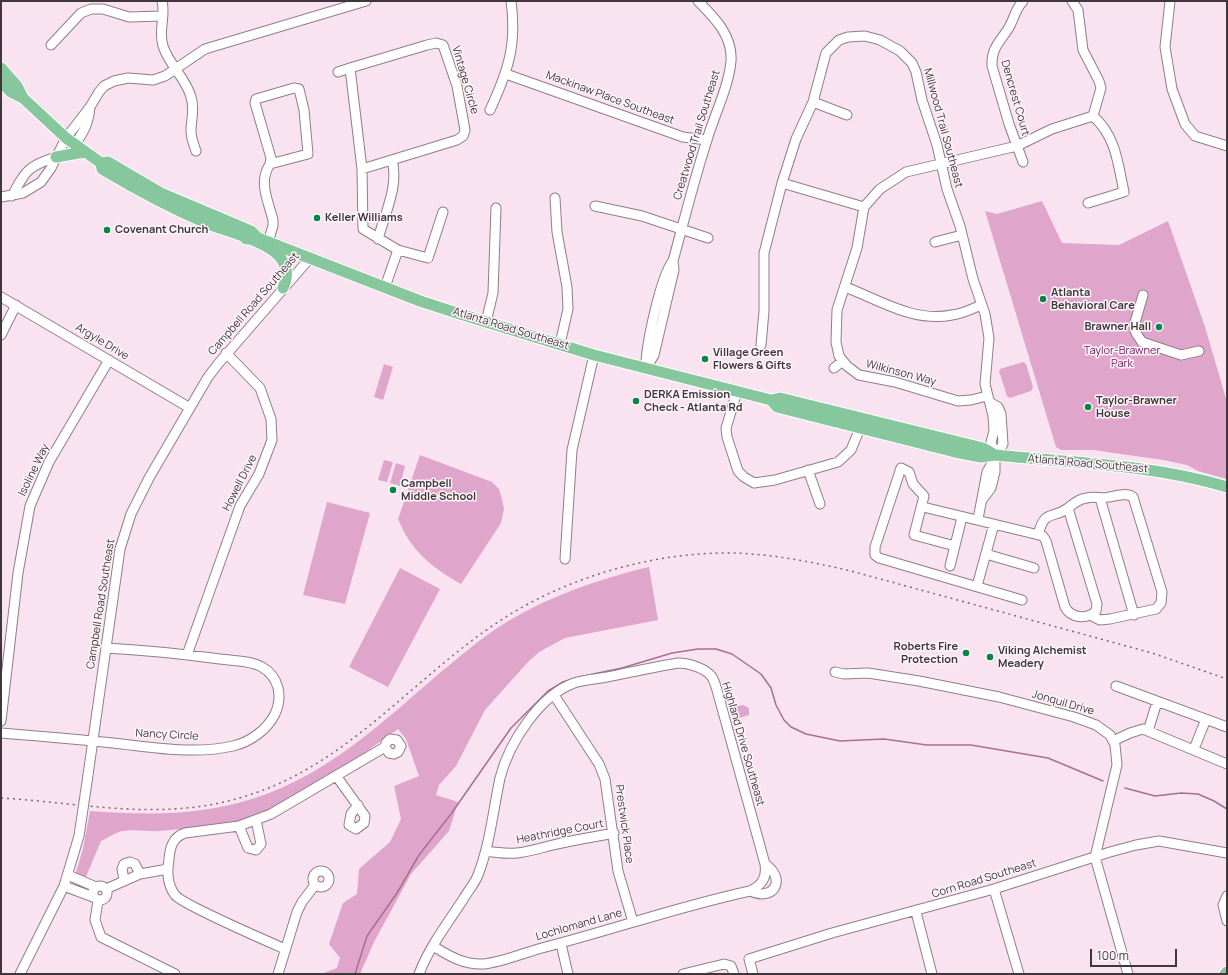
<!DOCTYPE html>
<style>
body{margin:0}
#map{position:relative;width:1228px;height:975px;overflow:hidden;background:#f9e3f1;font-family:Manrope,sans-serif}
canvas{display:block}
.frame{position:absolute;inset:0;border:2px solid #40373d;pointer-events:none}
.scale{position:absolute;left:1090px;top:949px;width:87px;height:18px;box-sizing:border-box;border:2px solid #40373d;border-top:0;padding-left:5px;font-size:12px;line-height:14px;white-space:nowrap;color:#40373d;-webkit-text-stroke:3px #fef5fa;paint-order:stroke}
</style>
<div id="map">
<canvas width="1228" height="975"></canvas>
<div class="frame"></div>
<div class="scale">100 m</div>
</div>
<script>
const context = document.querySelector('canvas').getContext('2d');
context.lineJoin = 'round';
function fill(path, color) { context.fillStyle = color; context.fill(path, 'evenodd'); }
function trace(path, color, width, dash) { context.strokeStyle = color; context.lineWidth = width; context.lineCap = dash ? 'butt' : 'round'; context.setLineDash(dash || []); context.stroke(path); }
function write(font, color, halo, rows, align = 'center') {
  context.font = font + ' Manrope,sans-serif'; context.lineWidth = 3; context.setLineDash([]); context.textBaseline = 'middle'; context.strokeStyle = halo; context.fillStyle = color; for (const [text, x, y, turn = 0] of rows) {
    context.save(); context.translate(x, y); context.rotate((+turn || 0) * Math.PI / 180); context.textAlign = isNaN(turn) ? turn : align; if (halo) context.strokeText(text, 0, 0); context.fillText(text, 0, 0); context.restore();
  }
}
fill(new Path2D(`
 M1042,201L1062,243L1119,245L1168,221L1205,327L1227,402V479L1198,471L1187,465L1163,460L1093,450H1061L1056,447L985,211L997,214Z
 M1023,362L1026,364L1033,387L1031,391L1010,398L1007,396L999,371L1000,369Z
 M384,364L393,367L383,400L374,397Z
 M420,455L492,482L499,489L502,499L504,509L501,523L461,584C432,568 411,551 398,519Z
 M384,460L393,462L387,482L378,480Z
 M396,463L405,466L400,486L390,483Z
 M327,502L370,513L345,604L303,595Z
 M649,567L658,620L565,638L539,652L527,663L485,710L456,766L439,785L436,795L458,802L449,831L411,874L374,942L360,974H321L337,968L340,958L329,944L343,903L357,894L359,869L390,842L401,819L394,786L419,776L406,739L398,729C352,761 292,809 238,821C212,826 186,829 160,831C148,832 135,829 123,831C116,832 108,838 101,841L85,879L78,876L76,872L83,849L90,811C146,815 201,816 255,798C329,774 385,720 442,671C462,655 481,638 502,625C547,597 598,579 649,567Z
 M400,568L440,589L388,687L349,667Z
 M743,705L749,708V715L736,719L732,717L733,707Z`), '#dfa5cb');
trace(new Path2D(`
 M1125,788L1155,796L1181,793L1198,794L1214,801L1227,809
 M355,974L367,936L397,893L419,855L451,814L511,728L548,691L563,682L579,677L622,668L672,653L698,649H716L732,654L761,674L771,688L776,705L784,720L791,727L806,734L840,741L884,739L927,745H971L1048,758L1103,781`), '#a86f95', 1.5);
const minor = new Path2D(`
 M162,1C166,16 158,30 163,46C169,65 186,78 191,97C195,109 191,119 191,131C191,138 194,145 196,151
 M1072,1L1078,10L1083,50L1099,81L1101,88L1093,116C1116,136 1118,164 1124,192L1088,203
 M1170,1L1165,47L1172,89L1185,124L1195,136L1227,146
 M51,45L81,13L91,9H103L129,17L162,16
 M350,68L427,45L436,43L443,45L457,86L465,130L463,136L457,140L362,169
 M338,72L350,68L362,169L363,229L398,250L428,258L443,212
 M506,74L683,137L707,140
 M294,88L299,89L304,110L308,154L270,164L271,158L255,103L256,99Z
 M813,102L847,115
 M490,110C508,71 517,45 511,1
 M75,144C84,132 89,122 90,107
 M1023,162L1009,124L992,66C991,48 1000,42 1008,29C1014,20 1015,9 1023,1
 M782,183L864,207
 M12,196C26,170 28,166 56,157
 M1,197L23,193L41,182L51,168L66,138L90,107L99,92L104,86L114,81L128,78L153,80L165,76L205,49L366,1
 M555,198L557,232L567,287L568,309L560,344
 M595,206L642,216L708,238
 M378,239C385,213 399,186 392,160
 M268,242L273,226V220C268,200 258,182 270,164
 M935,242L962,235
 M385,287L398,250
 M845,287C880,300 914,323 952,315C962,314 972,309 981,305
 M1143,295L1134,326L1136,333L1142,342L1181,355L1199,351
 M1,297L190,408
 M486,322L493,293L496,208
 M1,335L16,305
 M761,345L764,311V253L782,183L796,139L813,102L826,53L839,40L848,37L865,36L880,40L900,51L912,63L916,72L922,100L937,145L947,189L960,226L973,279L985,314L989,338L985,384L993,416L994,431L991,442L995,455V472L991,488L982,500
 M646,368L654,355L674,270L673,261C684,221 694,180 707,140C714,116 729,86 731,61C733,36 714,17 698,1
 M646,368C645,348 661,275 673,261
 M834,368L843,361
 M737,392L726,428L727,437L738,471L744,477L754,483L775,480L838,462L851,450L860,428
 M987,396L971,400L958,401L895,382L859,375L847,366L839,356L836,342L837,310L857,248L864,207L880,189L906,172L1017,146L1052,129L1093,116
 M808,470L820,504
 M1100,498L1134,615
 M923,507L1043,536L1046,541L1065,607C1071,618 1086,620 1096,611L1097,604L1068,508
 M978,519L987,472L1003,444L1001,414L998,407L991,403
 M1038,535C1045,508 1052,520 1068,508C1075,503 1078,499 1087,498C1094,496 1101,499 1109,497C1117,496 1126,492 1133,497L1162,592L1161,603L1156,609L1110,619L1100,620L1090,615
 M955,546L914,535L924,496L913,484L909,472L901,468L875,547V555L879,558L1022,600
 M986,554L1034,568
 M565,559L572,450L594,355
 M950,566L962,517
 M977,586L994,524
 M187,655L240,506L259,474L272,440L271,419L260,388L226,353
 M835,672L844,674L868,673L919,681L999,697L1074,717L1096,725L1110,735L1115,745L1117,765L1095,857L1128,974
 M1116,686L1227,727
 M554,695L599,764L605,779L618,871L633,922
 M1,721L18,573L30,506L49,462L109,360
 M1148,731L1157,702
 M1,733C38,736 75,739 113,743C152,747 194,755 233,746C250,742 267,730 275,714C283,696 279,677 262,667C250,660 233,661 220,659C182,654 144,650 106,648
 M1113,741L1130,733L1143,729L1227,764
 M1194,749L1206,719
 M88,775L120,549L131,514L149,478L208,377L218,364L310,258
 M337,777L365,816L364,823L356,829L349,825L351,814L358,805
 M239,826L248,848L256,850L261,844L256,820
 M486,851C517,856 525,852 553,845C573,840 594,837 614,833
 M313 879a8 8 0 1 1 16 0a8 8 0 1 1-16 0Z
 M68,875L96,887
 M124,880L122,869L124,864L130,862L135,864L140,874
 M93 893a7 7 0 1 1 14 0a7 7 0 1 1-14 0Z
 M64,886L93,897
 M106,889L140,874L168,869
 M994,889L1019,974
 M750,891C774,902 787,879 765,864
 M1227,896L1223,905L1227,921
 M98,901L95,920L101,937L175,974
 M916,912L932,974
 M561,944L568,974
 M285,949C269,942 182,904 175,895C167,884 167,872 169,859C170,847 173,837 185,833L239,826L271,814L385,747L386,743L390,739L397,740L401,746L398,752L394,754L389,753L385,747
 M20,974L64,886L79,836
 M278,974L297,912L302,902L315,885
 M419,974C429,947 448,923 464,898C468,891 475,883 478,875C490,844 493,811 500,778C509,743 539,696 574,683C584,680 596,679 607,677C631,672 654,667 678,663C689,663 705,668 712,677C716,684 718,694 720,701L765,864C767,878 762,885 750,891C680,906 612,930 542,948C523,953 503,962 484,964C464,965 449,956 433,946
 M683,974L724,964L731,966L734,974
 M753,974L749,959L832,933L994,889L1110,852L1136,845L1159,841L1227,853`);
const major = new Path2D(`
 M1,68L17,86L23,98
 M1,82L11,92L23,98L66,138L101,163L108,162L161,193L251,231L258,238
 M56,157L85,152
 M101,163L102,169C137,190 171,208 208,224C227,231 261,240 276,253C287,263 289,275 283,288
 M246,239L258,238L420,301L460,314L594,355L771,400L777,407L955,452L981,457L995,455C1073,463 1151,464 1227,487
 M771,400L780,398L983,448L995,455
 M1225,974L1227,972`);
trace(minor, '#917d89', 11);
trace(major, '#fff', 13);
trace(minor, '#fff', 9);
trace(major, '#87c79e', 11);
trace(new Path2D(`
 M1,798C86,803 165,823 249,795C322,772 376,720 433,672C460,649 488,627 519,609C582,573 660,552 732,553C773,554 812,562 851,571L1152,653L1227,679`), '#776a72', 1.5, [2, 4]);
const minorBridge = new Path2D(`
 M79,836L88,775`);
trace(minorBridge, '#917d89', 11, []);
trace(minorBridge, '#fff', 9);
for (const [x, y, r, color] of [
 [317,218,4,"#008743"],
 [107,230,4,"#008743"],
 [1043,299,4,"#008743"],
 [1159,327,4,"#008743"],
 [705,359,4,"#008743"],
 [636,401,4,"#008743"],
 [1088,407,4,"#008743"],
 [393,490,4,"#008743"],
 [966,653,4,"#008743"],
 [990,657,4,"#008743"]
]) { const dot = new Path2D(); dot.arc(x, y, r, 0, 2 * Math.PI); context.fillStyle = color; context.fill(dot); trace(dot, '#fef5fa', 1.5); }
write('11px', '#40373d', '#fef5fa', [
 ["Vintage Circle",465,80,74],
 ["Mackinaw Place Southeast",610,98,20],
 ["Dencrest Court",1015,98,74],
 ["Millwood Trail Southeast",943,128,75],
 ["Creatwood Trail Southeast",697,135,-73],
 ["Campbell Road Southeast",254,304,-49],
 ["Atlanta Road Southeast",511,329,17],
 ["Argyle Drive",102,342,31],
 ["Wilkinson Way",901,373,15],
 ["Atlanta Road Southeast",1088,464,5],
 ["Isoline Way",34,470,-64],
 ["Howell Drive",240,483,-63],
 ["Campbell Road Southeast",101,604,-81],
 ["Jonquil Drive",1063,703,16],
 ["Nancy Circle",167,735,3],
 ["Highland Drive Southeast",743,744,74],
 ["Prestwick Place",624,824,82],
 ["Heathridge Court",560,832,-11],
 ["Corn Road Southeast",984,879,-17],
 ["Lochlomand Lane",579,925,-16]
]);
write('bold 11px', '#40373d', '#fef5fa', [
 ["Keller Williams",325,218],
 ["Covenant Church",115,230],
 ["Atlanta",1051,293],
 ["Behavioral Care",1051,306],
 ["Brawner Hall",1151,327,"right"],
 ["Village Green",713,353],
 ["Flowers & Gifts",713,366],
 ["DERKA Emission",644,395],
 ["Check - Atlanta Rd",644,408],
 ["Taylor-Brawner",1096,401],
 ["House",1096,414],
 ["Campbell",401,484],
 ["Middle School",401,497],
 ["Roberts Fire",958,647,"right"],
 ["Protection",958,660,"right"],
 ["Viking Alchemist",998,651],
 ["Meadery",998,664]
], 'left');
write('11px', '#73185d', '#fef5fa', [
 ["Taylor-Brawner",1122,351],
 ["Park",1122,364]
]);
</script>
